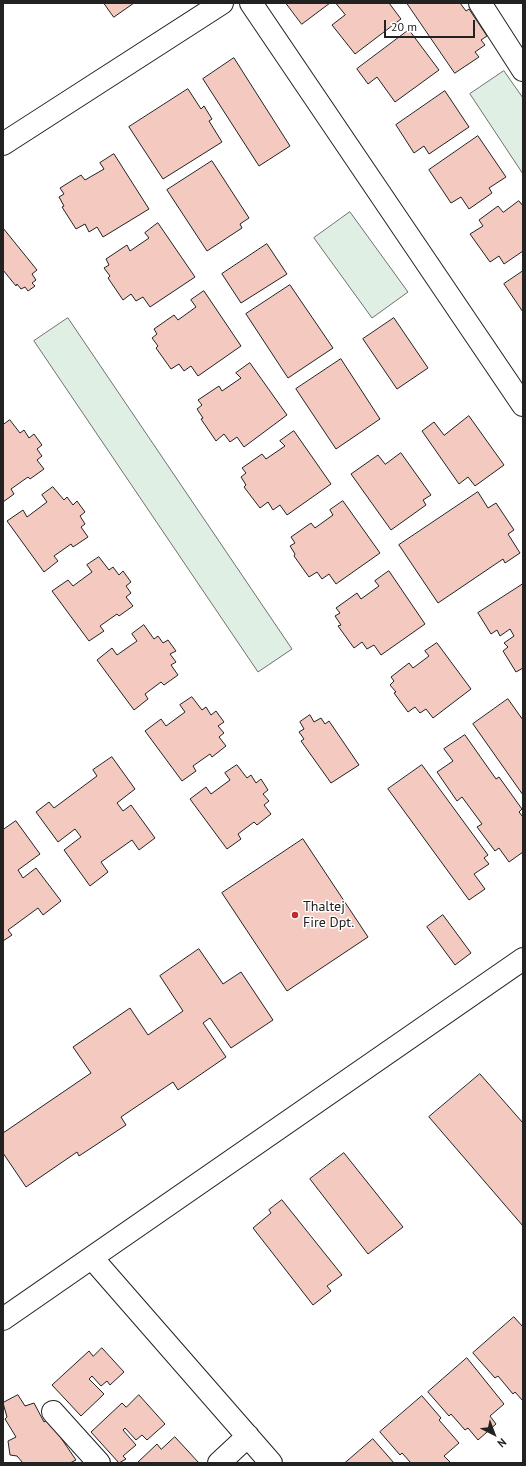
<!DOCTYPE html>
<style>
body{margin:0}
#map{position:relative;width:526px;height:1466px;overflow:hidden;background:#fff;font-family:"PT Sans",sans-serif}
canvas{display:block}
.frame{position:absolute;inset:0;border:4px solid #222;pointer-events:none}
.north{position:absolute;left:474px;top:1414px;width:40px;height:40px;-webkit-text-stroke:3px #fff;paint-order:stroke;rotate:138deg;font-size:11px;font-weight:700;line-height:16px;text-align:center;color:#222}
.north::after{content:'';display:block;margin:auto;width:14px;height:18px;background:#222;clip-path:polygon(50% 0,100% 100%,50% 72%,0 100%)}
.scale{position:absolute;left:384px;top:20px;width:91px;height:18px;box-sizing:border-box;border:2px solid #222;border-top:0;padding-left:5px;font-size:12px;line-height:14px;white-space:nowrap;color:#222;-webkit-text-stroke:3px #fff;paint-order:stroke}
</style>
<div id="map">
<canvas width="526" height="1466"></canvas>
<div class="frame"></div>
<div class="north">N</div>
<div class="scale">20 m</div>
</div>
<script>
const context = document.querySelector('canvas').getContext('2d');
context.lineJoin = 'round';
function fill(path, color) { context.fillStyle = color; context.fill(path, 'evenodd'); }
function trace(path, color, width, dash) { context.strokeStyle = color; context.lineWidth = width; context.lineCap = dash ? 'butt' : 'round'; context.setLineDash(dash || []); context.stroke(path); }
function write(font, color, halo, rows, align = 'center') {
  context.font = font + ' "PT Sans",sans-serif'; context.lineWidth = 3; context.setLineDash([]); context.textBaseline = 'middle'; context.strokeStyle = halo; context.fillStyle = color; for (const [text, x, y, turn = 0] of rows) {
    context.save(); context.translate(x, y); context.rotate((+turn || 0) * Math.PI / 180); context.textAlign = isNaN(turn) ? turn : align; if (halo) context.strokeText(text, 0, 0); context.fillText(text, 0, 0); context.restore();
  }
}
const green = new Path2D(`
 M504,71L523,98V174L470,94Z
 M350,212L408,292L372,318L314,238Z
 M68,318L292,649L258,672L34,341Z`);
fill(green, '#e0efe3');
trace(green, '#6f6f6f', 1);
const building = new Path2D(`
 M104,3H134L114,17Z
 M286,3H330L302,24Z
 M336,3H389L401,19L355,54L332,25L345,15Z
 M407,3H460L466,11L469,9L487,36L481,40L485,45L475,52L479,57L455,73Z
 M409,30L439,70L395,102L377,77L368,84L357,69Z
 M234,58L290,146L259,166L203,79Z
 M188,89L201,109L204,106L212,119L209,121L222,142L163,179L129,127Z
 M445,91L469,127L429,154L424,146L414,153L396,125Z
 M478,136L506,177L489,188L492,193L469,209L461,197L451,203L429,170Z
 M114,154L149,209L103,237L97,227L89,232L85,224L76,229L62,207L64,206L59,197L64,194L60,188L81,175L85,180L104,169L100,163Z
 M212,161L249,218L240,224L242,228L207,251L167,190Z
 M519,201L523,206V251L504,264L499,256L490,262L470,234L483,226L479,220L498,206L503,212Z
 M158,223L195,277L150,307L143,297L136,301L131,294L123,300L108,278L110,276L104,268L109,265L106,259L127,245L130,251L149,238L145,233Z
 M3,228L37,270L32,274L36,280L32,283L35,286L28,291L25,287L21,289L17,284L16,286L3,270Z
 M267,244L287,274L241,303L222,274Z
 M523,271V312L504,284Z
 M290,285L333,348L288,378L246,314Z
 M204,291L241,346L198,376L191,366L184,371L179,364L171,369L156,348L158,346L152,338L157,334L154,329L174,315L178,320L196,307L191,300Z
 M394,318L428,368L397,389L363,339Z
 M341,359L380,419L336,449L296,389Z
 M250,363L287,415L244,447L237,437L230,442L224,434L216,441L201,419L203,418L197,409L202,405L198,400L219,386L222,391L241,378L236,373Z
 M469,416L504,465L475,486L468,477L459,484L422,431L434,422L444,435Z
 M10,420L20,433L24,430L29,438L34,434L42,445L37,449L42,456L37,460L44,469L30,479L28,477L11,489L14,494L3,502V425Z
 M294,431L331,484L287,515L280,505L273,510L268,502L260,508L244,487L246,485L241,477L246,473L242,468L262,454L266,459L285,446L280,441Z
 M401,453L431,495L423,500L426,505L391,530L351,474L378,455L385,464Z
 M53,487L64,500L67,497L73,505L77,501L85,512L80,516L85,524L81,527L88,537L73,547L71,544L54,556L58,561L44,572L7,521L23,510L27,517L47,502L42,495Z
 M478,492L488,508L496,503L514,530L508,534L520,553L505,563L503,559L438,603L399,545Z
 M343,501L380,553L336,584L329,574L322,579L317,572L309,577L294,556L295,554L290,546L295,543L291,537L311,523L315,528L333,515L330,510Z
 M99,557L109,570L113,567L119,575L123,571L131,582L126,586L131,593L126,597L133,606L119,616L117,614L100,626L104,631L89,641L52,591L68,580L73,586L92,572L87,565Z
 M389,571L425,624L381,655L374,645L367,649L362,642L354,648L338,626L341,625L335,616L340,613L336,608L357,593L361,599L379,586L375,581Z
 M523,584V668L516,672L503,651L508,647L504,643L514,636L510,629L500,636L497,630L491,634L478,613Z
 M144,625L154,639L158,636L163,643L168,640L176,651L170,654L176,662L171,665L178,675L164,685L161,682L145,694L148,699L134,710L97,660L112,648L117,655L137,641L132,634Z
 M437,643L471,689L433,718L426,709L420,713L415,707L408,712L394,693L396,692L390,685L394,681L391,677L409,663L413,668L429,656L425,651Z
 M192,697L202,710L206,707L211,715L216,711L224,722L218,726L224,733L219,737L226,746L212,757L210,754L193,766L196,771L182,781L145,731L161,719L166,726L185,712L180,705Z
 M508,699L523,720V795L473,724Z
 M310,715L314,722L321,718L325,724L329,721L359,765L331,783L301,741L304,739L299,732L304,729L300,722Z
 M465,735L496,779L499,777L522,809L519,812L523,817V852L509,862L499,848L495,851L477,827L482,824L462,797L457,801L437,772L453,761L444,749Z
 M112,757L135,789L117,803L123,811L131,805L155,838L139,850L132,840L101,862L108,872L90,886L64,850L81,837L75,829L58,842L36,812L49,802L54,808L97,776L93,770Z
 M237,765L247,778L251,775L256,783L261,779L268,790L263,794L269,801L264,805L271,814L257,825L254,822L238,834L241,839L227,849L190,799L206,787L211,794L230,780L225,773Z
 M422,765L488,855L484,858L489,864L474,874L485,889L469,900L388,789Z
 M16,821L40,854L18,870L23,878L36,868L61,901L43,915L38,908L8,930L12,935L3,941V830Z
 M303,839L368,937L287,991L222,893Z
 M443,915L471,953L455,965L427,927Z
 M199,949L223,984L241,972L273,1020L231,1048L210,1018L203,1023L226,1057L178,1090L173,1082L121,1117L126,1125L79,1156L77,1152L26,1187L3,1153V1133L91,1073L73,1047L130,1008L148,1035L183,1011L160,976Z
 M480,1074L523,1123V1226L429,1117Z
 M344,1153L403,1227L368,1254L310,1179Z
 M282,1200L342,1275L327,1286L331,1291L313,1305L253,1228L271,1213L269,1210Z
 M514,1317L523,1327V1401L515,1392L513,1394L498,1376L495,1378L473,1353Z
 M102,1348L124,1372L110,1385L107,1381L101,1386L92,1376L89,1379L104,1394L81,1416L52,1385L89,1351L93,1356Z
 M467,1358L504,1404L490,1416L496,1424L478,1440L468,1428L465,1430L451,1414L449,1416L428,1392Z
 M18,1395L25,1406L34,1403L44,1422L48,1419L76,1460L70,1463H23L17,1456L10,1455L8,1441L16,1437L5,1419L7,1417L3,1403Z
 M139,1395L165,1424L147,1440L142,1435L136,1440L125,1428L123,1430L136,1445L123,1456L126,1459L119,1463L91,1432L122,1403L126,1407Z
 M422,1396L441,1418L439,1420L459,1443L444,1456L451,1463H411L402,1453L400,1455L380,1432Z
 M175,1437L199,1463H137L157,1444L161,1449Z
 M373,1439L394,1463H345Z`);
fill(building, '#f3c9c0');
trace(building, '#222', 1);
const minor = new Path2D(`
 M251,3L523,405
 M480,3L523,70
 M3,144L222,3
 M92,1258L271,1463
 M3,1319L523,959
 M53,1412L99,1463
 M219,1463L248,1436`);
trace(minor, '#222', 24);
trace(minor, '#fff', 22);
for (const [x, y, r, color] of [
 [295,915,4,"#c62828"]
]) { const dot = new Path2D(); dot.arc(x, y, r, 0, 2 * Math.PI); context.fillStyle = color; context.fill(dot); trace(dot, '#fff', 1.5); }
write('14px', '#222', '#fff', [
 ["Thaltej",303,907],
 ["Fire Dpt.",303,923]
], 'left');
</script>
